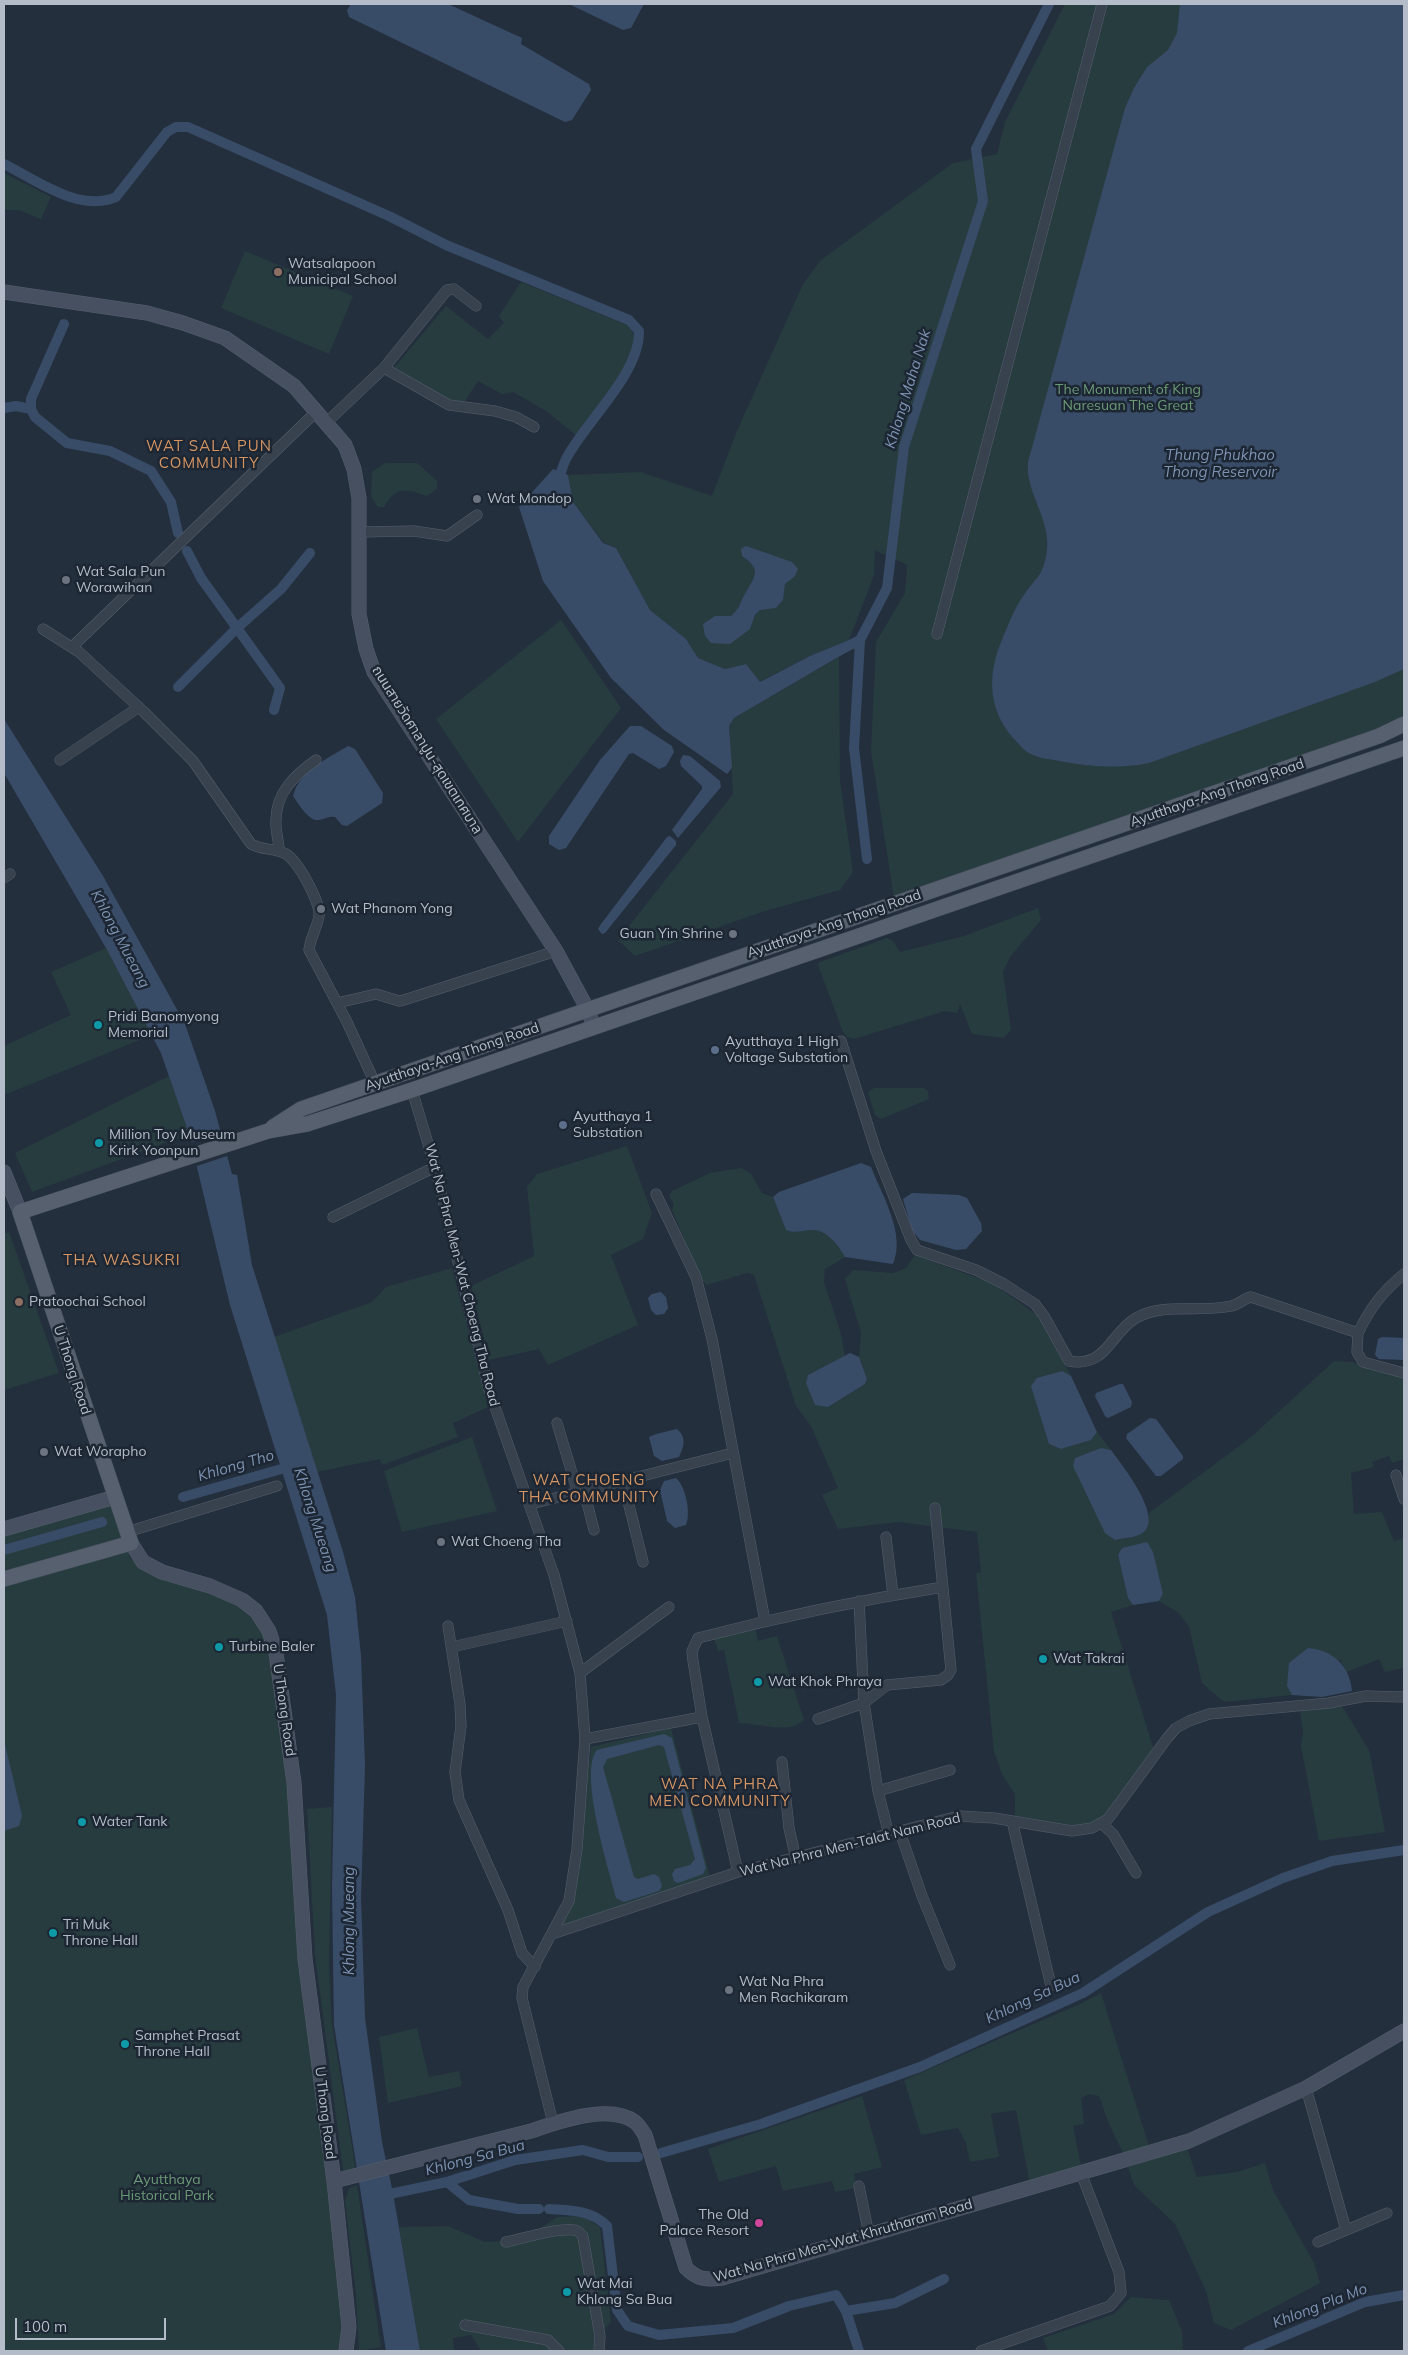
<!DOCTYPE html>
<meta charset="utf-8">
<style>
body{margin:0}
#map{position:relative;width:1408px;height:2355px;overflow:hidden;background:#242f3e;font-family:Mulish,sans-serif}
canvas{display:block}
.frame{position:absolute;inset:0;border:5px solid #b4bcc9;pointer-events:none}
.scale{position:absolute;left:15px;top:2318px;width:151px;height:22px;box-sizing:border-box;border:2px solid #b4bcc9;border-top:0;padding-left:6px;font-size:15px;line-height:18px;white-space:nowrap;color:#b4bcc9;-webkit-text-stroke:4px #1d2633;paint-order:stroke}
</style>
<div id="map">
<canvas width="1408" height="2355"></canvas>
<div class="frame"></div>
<div class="scale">100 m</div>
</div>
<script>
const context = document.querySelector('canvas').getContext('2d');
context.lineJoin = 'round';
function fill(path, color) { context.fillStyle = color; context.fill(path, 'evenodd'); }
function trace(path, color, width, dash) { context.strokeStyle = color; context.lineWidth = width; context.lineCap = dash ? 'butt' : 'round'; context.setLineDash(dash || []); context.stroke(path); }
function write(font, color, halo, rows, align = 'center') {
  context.font = font + ' Mulish,"Noto Sans Thai",sans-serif'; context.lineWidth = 5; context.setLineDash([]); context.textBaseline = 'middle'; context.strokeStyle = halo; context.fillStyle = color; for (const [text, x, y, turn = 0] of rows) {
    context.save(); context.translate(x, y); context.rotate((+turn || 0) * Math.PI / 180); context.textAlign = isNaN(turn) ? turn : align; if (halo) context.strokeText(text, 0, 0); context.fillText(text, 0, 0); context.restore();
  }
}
fill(new Path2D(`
 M1065,4H1404V716L1376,731L894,898L871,751L876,642L905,593L907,565L875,550L874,575L849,640L810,656L759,682L746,664L725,669L698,658L686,639L650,610L616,548L604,543L573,502L568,475L640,472L712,496L737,431L803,284L821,260L953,163L997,154L1005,122ZM742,556L785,584C781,620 774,599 759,611C754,615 752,623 750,629L715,616H731C742,606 739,603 746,592C756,575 761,569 742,556Z
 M4,173L51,197L41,219L19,210H4Z
 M245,251L353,296L329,354L221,308Z
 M521,282L627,325C632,330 635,335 635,342C634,359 590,420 578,437L546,411L513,392L502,394L478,381L465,401H452L393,369L446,306L488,339L504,323L499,316Z
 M385,463H417L437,481V489L427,496C406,489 397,485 384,507H378L371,497L372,472Z
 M561,620L621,708L518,842L436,719Z
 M839,657L840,781L853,872L840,890L765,911L635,956L618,940L733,794L729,726L734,718Z
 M1038,908L1041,920L1010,957L1003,972L1011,1030L1004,1038L972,1034L960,1004L957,1013L945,1011L854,1039L847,1037L843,1032L818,965L820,962L887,938L893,941L900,952L964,936Z
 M106,948L152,1035L4,1095V1046L71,1015L51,972Z
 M169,1076L189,1134L32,1192L15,1153Z
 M874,1088H924L928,1091L929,1099L881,1119L875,1115L868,1092Z
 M627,1146L652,1213L643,1239L611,1255L638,1325L548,1365L539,1349L489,1360L471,1286L534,1256L527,1187L537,1174Z
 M741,1168L751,1174L762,1193L773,1197L786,1230C795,1234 804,1230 813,1230C827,1230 839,1246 845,1257L825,1269L824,1282L841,1334L845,1357L808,1375L828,1407L865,1384L867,1379L859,1357L861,1333L845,1279L853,1270L893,1273L906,1268L915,1255L994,1284L1038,1316L1071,1376L1061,1371L1032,1386L1049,1444L1061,1449L1091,1440L1097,1432L1111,1450L1101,1448L1147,1528L1149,1513L1250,1438L1334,1361L1352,1362L1404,1378V1459L1392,1463L1389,1456L1372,1462L1374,1467L1351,1473L1354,1514L1382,1512L1394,1541L1404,1538V1668L1385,1672L1379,1659L1347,1672L1340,1660L1287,1686L1292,1695L1224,1702L1202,1683L1189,1627L1179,1613L1159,1601L1163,1594L1122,1548L1118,1555L1128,1598L1133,1605L1111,1612L1154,1750L1103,1817C1075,1833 1045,1822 1015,1816V1794L1003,1776L994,1752L976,1573L981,1572L977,1532L898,1522L838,1529L822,1495L838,1488L811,1426L796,1406L754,1275L747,1273L707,1285L702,1281L672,1210L674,1204L669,1196L672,1191L710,1173Z
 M9,1232L59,1373L4,1390V1234Z
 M452,1268L488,1407L453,1423L458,1437L382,1465L380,1459L317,1472L274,1337L372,1302L386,1287Z
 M472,1437L497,1511L402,1532L384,1471Z
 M109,1504L130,1558L166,1581L218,1595L236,1604L251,1617L263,1632L271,1655L290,1783L344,2321L339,2351H4V1534Z
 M755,1628L758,1641L777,1636L804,1720C787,1735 760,1723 739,1723L724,1650L718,1651L714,1638Z
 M1342,1706L1369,1750L1385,1832L1319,1841L1301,1746L1303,1733L1300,1710Z
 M671,1728L710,1877L561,1928L576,1891L591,1747Z
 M332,1807L329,1964L332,2025L356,2171L346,2173L343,2170L315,1954L307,1809Z
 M1101,1993L1149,2146L1123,2153L1109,2124L1099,2096L1089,2094L1081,2098L1084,2124L1073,2126L1081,2166L1029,2180L1016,2110L991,2114L999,2157L970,2162L966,2143L958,2128L921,2135L904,2080L1080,2004Z
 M417,2028L429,2077L459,2071L462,2086L388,2103L379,2037Z
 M862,2096L882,2167L854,2174L856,2188L835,2192L832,2181L783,2191L776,2166L719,2182L708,2149Z
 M1187,2148L1197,2177L1237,2172L1265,2163L1273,2190L1314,2263L1320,2283L1231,2330L1214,2323L1206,2291L1175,2224L1134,2185L1128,2167Z
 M357,2185L381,2347L359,2351L356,2295L345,2201L349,2188Z
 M582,2216L600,2227L611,2322L602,2332L596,2351H481L471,2335L453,2338L454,2351H420L399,2227L448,2226L485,2242L507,2241L533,2233L557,2217Z
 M1131,2297L1169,2300L1182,2331L1183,2351H1048L1043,2338L1114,2314Z`), '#263c3f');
fill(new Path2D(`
 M351,4H448L522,38L521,44L589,84L591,90L572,120L565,122L349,17L347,10Z
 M569,4H644L631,28L623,30Z
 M1180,4H1404V669L1375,682L1149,763C1118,769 1090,767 1059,761C1051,759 1041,759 1033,755C1026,752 1021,747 1016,741C992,716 987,686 997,653C1003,637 1014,608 1024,595C1035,578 1041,579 1046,557C1054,521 1025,495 1028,462L1125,108L1134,88L1147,67L1168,50L1177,33Z
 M553,469L568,475L573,502L603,543L616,548L650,610L686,639L698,658L725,669L746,664L760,682L810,656L849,640L852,649L734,718L729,726L732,768L727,774L664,730L611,678L543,581L519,507Z
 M746,546L792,562L798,569L795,576L785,584L783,600L776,608L760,610L755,615L750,629L730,644L711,643L705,636L703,624L715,616H731C742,606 739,603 746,592C756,575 761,569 742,556L741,549Z
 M4,719L103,876L185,1024L215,1111L232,1174L237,1175L252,1265L343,1552L355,1597L361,1656L365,1765L361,1898L365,2018L382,2142L393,2193L420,2351H386L334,2025L332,1887L336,1695L327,1615L230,1305L189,1134L161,1053L106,948L4,773Z
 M630,726H641L672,746L674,752L666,766L659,769L633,753L629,754L566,848L559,850L549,844V836L600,760Z
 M348,746L355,749L383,793L382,803L347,826L342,825L335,817C328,816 326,819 319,820C309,822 298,803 293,796C299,771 327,759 348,746Z
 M683,755L690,756L720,781L721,787L678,838L672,830L702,789V786L681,766L680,761Z
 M670,836L676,841V845L605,933L602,934L598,929L601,924L667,837Z
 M861,1163L871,1167C882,1195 906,1234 893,1264L845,1257C839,1246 827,1230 813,1230C804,1230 794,1234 786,1230L773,1197L779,1192Z
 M912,1193L959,1195L967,1198L981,1223L982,1231L966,1249L956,1250L920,1240L912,1230L903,1199Z
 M661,1292L666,1297L668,1308L664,1314L656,1315L651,1310L648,1298L652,1294Z
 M1382,1337L1404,1338V1360L1379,1359L1375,1355L1378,1339Z
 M850,1353L859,1357L867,1379L865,1384L828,1407L815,1405L806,1383L808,1375Z
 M1062,1371L1071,1376L1097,1432L1091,1440L1061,1449L1049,1444L1031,1386L1037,1378Z
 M1120,1384H1123L1132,1402L1131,1407L1108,1418L1105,1416L1095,1396L1096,1393Z
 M1150,1418L1156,1419L1183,1456V1459L1161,1476H1156L1126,1438L1127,1434Z
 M677,1429C687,1438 684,1446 679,1457L662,1461L654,1456L649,1437L656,1434Z
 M1101,1448L1111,1450C1121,1464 1167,1520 1141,1534C1134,1538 1122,1538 1115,1540L1105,1533L1073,1466L1075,1458Z
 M676,1478C686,1487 691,1513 686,1525L675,1528L667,1521L660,1490L664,1481Z
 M1147,1542L1153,1552L1163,1594L1159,1601L1133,1605L1128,1598L1118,1555L1122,1548Z
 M1308,1648C1333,1650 1350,1666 1352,1691L1322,1697L1292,1695L1287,1686L1289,1663Z
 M664,1734L672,1738L706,1868L703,1874L678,1883L674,1881L672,1874L675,1869L690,1865L695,1859L664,1747L659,1745L607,1759L603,1767L634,1877L638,1879L654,1874L659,1877L662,1886L659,1891L624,1902L616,1898C609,1870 578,1772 597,1750Z
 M4,1740L22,1816L19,1826L4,1831Z`), '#394c67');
fill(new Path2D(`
 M224,1132L230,1155L194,1167L189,1143Z`), '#242f3e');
trace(new Path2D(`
 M4,164C36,180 80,213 116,197L167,132L176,127H188L391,217L446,245L629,320L639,331C640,374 585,422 566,459C562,467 560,476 557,485
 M64,324L31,399V409L35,417L67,443L110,451L151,471L171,502L178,533
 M4,408L16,406L31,409
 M187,551L201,578L280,688L274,710
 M838,651L860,640
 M178,687L237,628L281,589L310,553
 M867,859L854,748L860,640L887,588L904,447L983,201L976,149L1049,4
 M183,1497L292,1466
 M4,1550L102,1522
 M661,2153L761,2124L920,2067L1083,1993L1208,1912L1283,1878L1332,1861L1404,1850
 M447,2182L469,2200L518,2209H539
 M380,2196L447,2182L515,2160L583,2150L608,2157H638
 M549,2209C570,2210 592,2210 607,2226L617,2310L628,2326L659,2335L733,2328L789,2306L836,2295L846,2311L895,2303L944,2279
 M846,2311L859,2351
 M1248,2351L1365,2302L1404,2295`), '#394c67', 10);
const street = new Path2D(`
 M384,368L449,405L495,411L516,417L534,427
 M327,422L384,368L447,290L454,289L476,306
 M359,532L414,531L447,536L477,515
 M43,629L79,652L144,712L193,761L251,844C261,850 273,848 284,853C297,858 321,903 319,916C317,928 310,938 309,950L347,1022L375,1083
 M937,634L1102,4
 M72,647L317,411
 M60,760L139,707
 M279,851C279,840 275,830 276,820C276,792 296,774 316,760
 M4,878L10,874
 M337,1003L376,994L399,1001L404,1000L556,951
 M841,1041L876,1151L911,1240L917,1250L976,1270L1004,1284L1035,1304L1044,1316L1069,1361C1107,1368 1110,1333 1136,1318C1163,1302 1201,1313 1231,1306C1239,1305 1244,1298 1251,1297L1358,1333C1370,1308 1383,1291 1404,1274
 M412,1090L435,1167L489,1390L554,1575L580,1673L585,1739L577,1849L569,1901L523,1987L522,1998L553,2123
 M656,1194L696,1277L712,1339L765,1621
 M333,1217L435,1167
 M1358,1333L1357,1352L1363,1362L1404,1373
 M557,1423L578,1493
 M1396,1475L1404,1499
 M623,1481L643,1562
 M584,1491L594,1530
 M531,1504L733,1453
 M127,1532L277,1486
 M886,1537L893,1595
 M859,1601L864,1703L878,1791L889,1835
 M448,1626L460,1704L461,1726L455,1772L459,1800L508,1910L522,1953L535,1967
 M452,1647L567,1621
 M580,1673L669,1607
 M818,1719L864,1703L887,1685L941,1680L948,1675L951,1670L935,1508
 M585,1739L702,1717
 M782,1762L789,1828L796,1859
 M878,1791L950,1770
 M1012,1821L1051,1986
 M1101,1823L1113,1834L1136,1873
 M900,1832L922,1896L950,1965
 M738,1872L702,1717L693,1661L692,1651L698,1638C779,1617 860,1600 943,1587
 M552,1934L738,1872L959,1816L994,1818L1072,1831L1092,1828L1108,1819L1168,1737L1176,1728L1189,1721L1209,1714L1329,1703L1366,1696L1404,1697
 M1306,2088L1346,2230
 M859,2186L869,2235
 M506,2242C525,2238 555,2228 574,2230C579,2230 581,2234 583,2237L600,2336L599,2351
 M1318,2242L1387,2213
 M465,2325L548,2340L559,2351
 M981,2351L1110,2306L1121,2293L1119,2272L1081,2173`);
const secondary = new Path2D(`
 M4,292L147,313L183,323L225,338L294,386L345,445L354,469L359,498V614L366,649L374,672L556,951L588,1010L594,1027
 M4,1172L20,1212
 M4,1529L115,1497
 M131,1543L143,1562L162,1572L210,1586L242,1600L256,1611L269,1631L276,1653L294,1783L305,1959L334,2181L349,2327L346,2351
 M334,2181L531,2131C558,2122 609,2103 635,2122C639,2125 642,2131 645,2135L686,2268C698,2280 706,2280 722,2278L1189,2141L1306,2088L1404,2031`);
const primary = new Path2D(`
 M273,1127L301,1109L1379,736L1404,724
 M4,1579L131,1543L20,1212L268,1131L307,1124L412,1090L1404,748`);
trace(street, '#565f6c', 11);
trace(secondary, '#565f6c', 15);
trace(primary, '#414a57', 16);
trace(street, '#38414e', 10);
trace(secondary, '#465061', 14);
trace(primary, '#56606e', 15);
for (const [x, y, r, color] of [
 [278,272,5,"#8d6e63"],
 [477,499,5,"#6b7280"],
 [66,580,5,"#6b7280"],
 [321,909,5,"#6b7280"],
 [733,934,5,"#6b7280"],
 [98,1025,5,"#0f9aa8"],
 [715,1050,5,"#5c6f8a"],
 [563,1125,5,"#5c6f8a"],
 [99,1143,5,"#0f9aa8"],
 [19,1302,5,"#8d6e63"],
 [44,1452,5,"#6b7280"],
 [441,1542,5,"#6b7280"],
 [219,1647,5,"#0f9aa8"],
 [1043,1659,5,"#0f9aa8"],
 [758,1682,5,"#0f9aa8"],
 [82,1822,5,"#0f9aa8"],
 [53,1933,5,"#0f9aa8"],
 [729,1990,5,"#6b7280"],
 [125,2044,5,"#0f9aa8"],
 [759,2223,5,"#d1479c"],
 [567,2292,5,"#0f9aa8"]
]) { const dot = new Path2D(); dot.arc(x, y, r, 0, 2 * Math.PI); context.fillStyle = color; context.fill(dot); trace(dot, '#1d2633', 2); }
write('14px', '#b4bcc9', '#1d2633', [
 ["Watsalapoon",288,264],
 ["Municipal School",288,280],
 ["Wat Mondop",487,499],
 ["Wat Sala Pun",76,572],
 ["Worawihan",76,588],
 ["Wat Phanom Yong",331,909],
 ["Guan Yin Shrine",723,934,"right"],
 ["Pridi Banomyong",108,1017],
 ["Memorial",108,1033],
 ["Ayutthaya 1 High",725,1042],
 ["Voltage Substation",725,1058],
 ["Ayutthaya 1",573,1117],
 ["Substation",573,1133],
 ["Million Toy Museum",109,1135],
 ["Krirk Yoonpun",109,1151],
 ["Pratoochai School",29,1302],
 ["Wat Worapho",54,1452],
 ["Wat Choeng Tha",451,1542],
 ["Turbine Baler",229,1647],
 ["Wat Takrai",1053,1659],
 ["Wat Khok Phraya",768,1682],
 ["Water Tank",92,1822],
 ["Tri Muk",63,1925],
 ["Throne Hall",63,1941],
 ["Wat Na Phra",739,1982],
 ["Men Rachikaram",739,1998],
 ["Samphet Prasat",135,2036],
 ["Throne Hall",135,2052],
 ["The Old",749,2215,"right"],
 ["Palace Resort",749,2231,"right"],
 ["Wat Mai",577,2284],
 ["Khlong Sa Bua",577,2300]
], 'left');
write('14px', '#6b9a76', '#1d2633', [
 ["The Monument of King",1128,390],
 ["Naresuan The Great",1128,406],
 ["Ayutthaya",167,2180],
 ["Historical Park",167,2196]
]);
write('14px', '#b4bcc9', '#1d2633', [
 ["ถนนสายวัดศาลาปูน-สุดเขตเทศบาล",427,750,58],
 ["Ayutthaya-Ang Thong Road",1217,793,-19],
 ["Ayutthaya-Ang Thong Road",834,924,-19],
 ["Ayutthaya-Ang Thong Road",452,1057,-19],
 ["Wat Na Phra Men-Wat Choeng Tha Road",462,1275,76],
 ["U Thong Road",72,1370,72],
 ["U Thong Road",284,1710,82],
 ["Wat Na Phra Men-Talat Nam Road",850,1845,-14],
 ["U Thong Road",325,2113,83],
 ["Wat Na Phra Men-Wat Khrutharam Road",843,2241,-16]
]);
write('italic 15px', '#7c92b1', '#1d2633', [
 ["Khlong Maha Nak",908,389,-73],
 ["Thung Phukhao",1220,455],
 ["Thong Reservoir",1220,472],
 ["Khlong Mueang",120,939,62],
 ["Khlong Tho",236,1466,-16],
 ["Khlong Mueang",315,1520,72],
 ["Khlong Mueang",349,1921,-90],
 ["Khlong Sa Bua",1033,1998,-25],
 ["Khlong Sa Bua",475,2158,-15],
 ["Khlong Pla Mo",1320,2306,-21]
]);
context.letterSpacing = '1px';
write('15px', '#d59563', '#1d2633', [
 ["WAT SALA PUN",209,446],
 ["COMMUNITY",209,463],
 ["THA WASUKRI",122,1260],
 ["WAT CHOENG",589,1480],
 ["THA COMMUNITY",589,1497],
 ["WAT NA PHRA",720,1784],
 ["MEN COMMUNITY",720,1801]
]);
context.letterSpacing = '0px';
</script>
